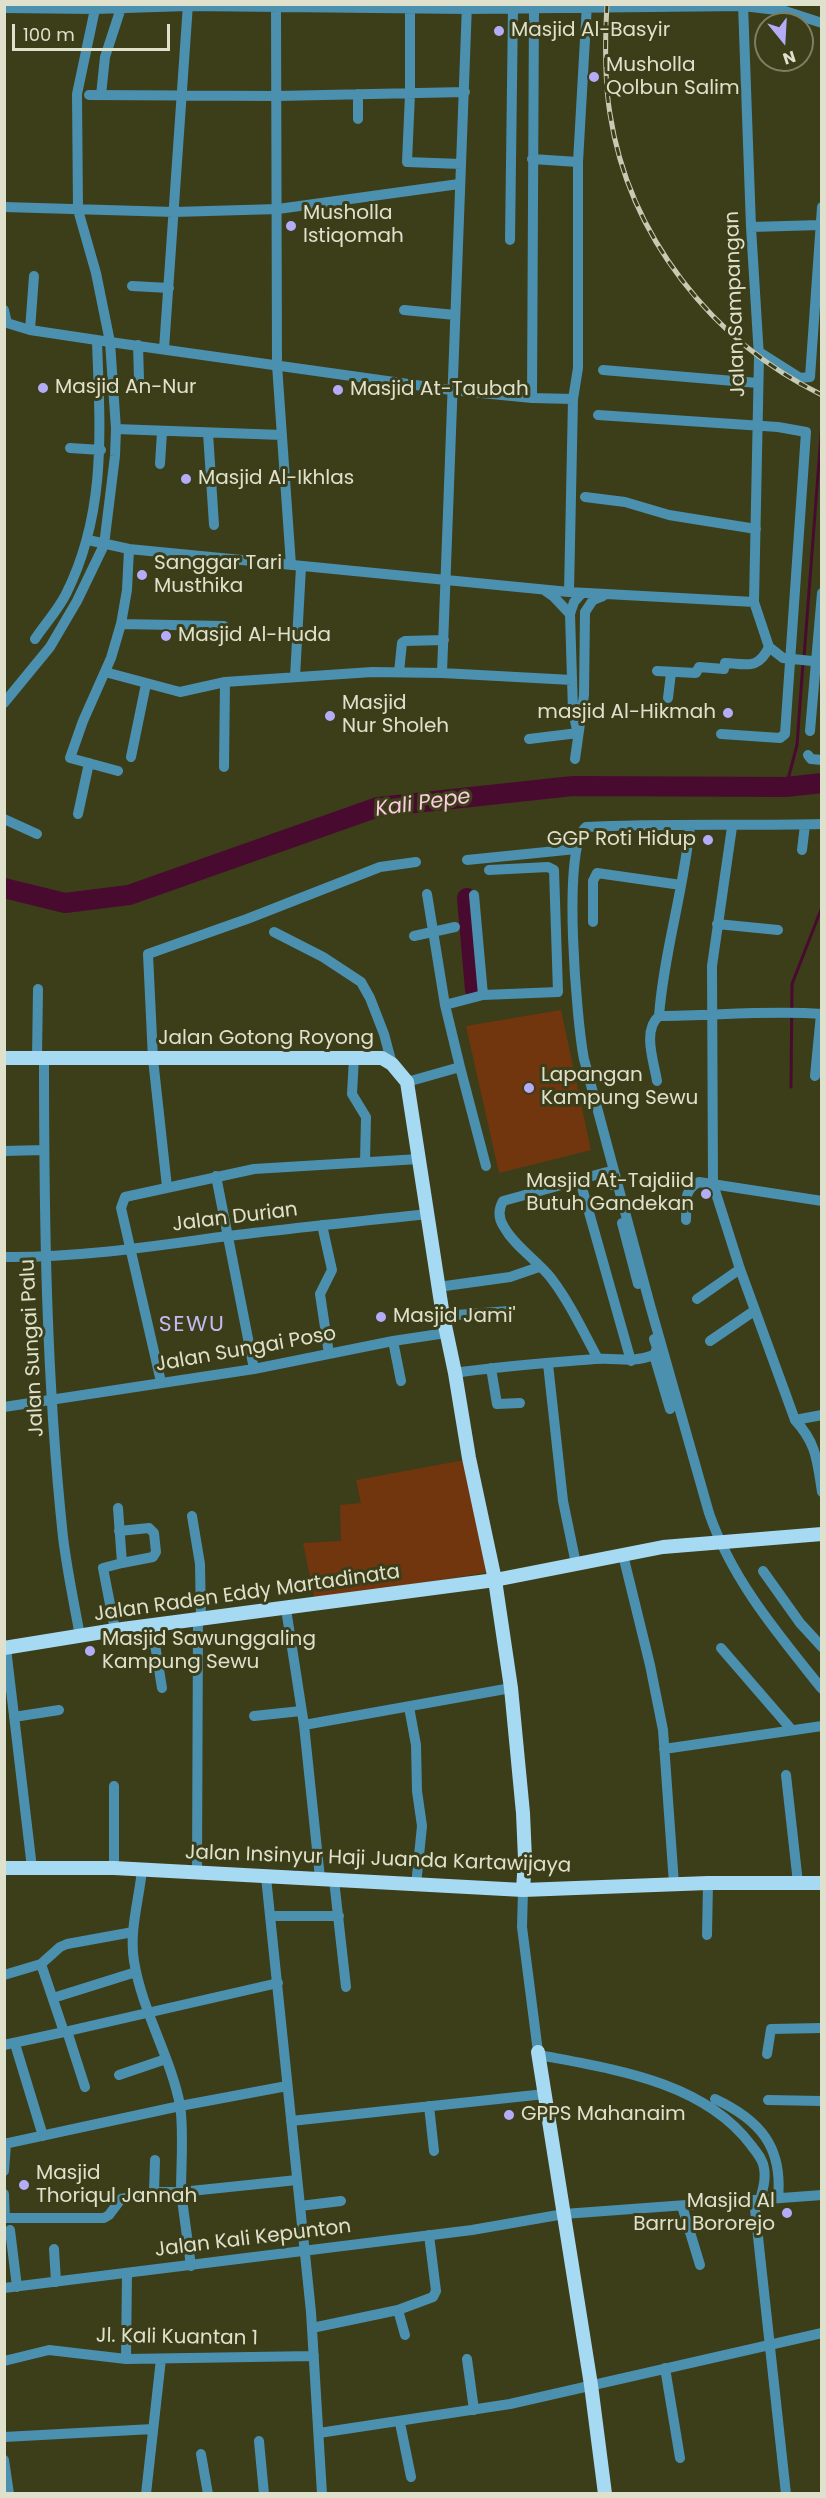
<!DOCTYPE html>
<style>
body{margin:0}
#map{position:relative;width:826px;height:2498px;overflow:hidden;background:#3c3d19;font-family:Poppins,sans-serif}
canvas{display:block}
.frame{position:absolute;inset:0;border:6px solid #dfe1cc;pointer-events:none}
.north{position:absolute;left:754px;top:12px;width:60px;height:60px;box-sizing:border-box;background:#3c3d19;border:2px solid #7d7f61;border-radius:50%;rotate:162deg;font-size:16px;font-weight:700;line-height:24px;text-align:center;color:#dfe1cc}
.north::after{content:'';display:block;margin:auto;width:21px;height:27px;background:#b5acf8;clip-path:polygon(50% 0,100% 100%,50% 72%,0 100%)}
.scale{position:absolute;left:12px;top:24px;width:158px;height:27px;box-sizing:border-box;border:3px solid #dfe1cc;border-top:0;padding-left:8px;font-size:18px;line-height:21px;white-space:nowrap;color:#dfe1cc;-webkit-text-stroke:4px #3c3d19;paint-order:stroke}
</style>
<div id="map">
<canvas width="826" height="2498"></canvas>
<div class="frame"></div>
<div class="north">N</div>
<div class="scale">100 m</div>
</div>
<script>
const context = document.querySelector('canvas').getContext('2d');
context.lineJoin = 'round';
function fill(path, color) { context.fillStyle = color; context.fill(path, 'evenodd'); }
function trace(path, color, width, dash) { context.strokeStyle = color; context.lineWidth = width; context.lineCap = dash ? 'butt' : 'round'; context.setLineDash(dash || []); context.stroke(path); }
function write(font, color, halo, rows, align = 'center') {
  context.font = font + ' Poppins,sans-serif'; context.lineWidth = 6; context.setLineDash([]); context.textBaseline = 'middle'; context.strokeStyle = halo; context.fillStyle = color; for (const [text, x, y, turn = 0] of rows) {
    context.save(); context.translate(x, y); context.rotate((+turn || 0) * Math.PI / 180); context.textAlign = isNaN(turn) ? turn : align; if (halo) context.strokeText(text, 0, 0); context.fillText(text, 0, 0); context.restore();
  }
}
fill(new Path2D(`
 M561,1010L591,1150L499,1173L466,1026Z
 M465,1460L490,1572L315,1600L303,1543L341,1541L340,1505L361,1503L356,1480Z`), '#72360f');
trace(new Path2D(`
 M804,657L822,422
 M786,787L797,745L803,663
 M791,1087L792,984L822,907`), '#490a30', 3);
trace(new Path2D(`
 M4,888L65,903L129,895L378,807L573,786L786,787L822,783
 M467,898L475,990`), '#490a30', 20);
trace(new Path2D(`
 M743,4L751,227L759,357L754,602L769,647L783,658L822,662
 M276,7L277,365L291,565
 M410,7V94L407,162L461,164
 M4,8L95,9L188,6L467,9L743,6L785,11L822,23
 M358,94V119
 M89,95L277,96L465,92
 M101,95L105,57L121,8
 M532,159L578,162
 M4,207L174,212L278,209L459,184
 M751,227L820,225
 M510,240L513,7
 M34,276L30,330L110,342L96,273L78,210L77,94L95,9
 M132,286L169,288
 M4,310L7,323L30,330
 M404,310L455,315
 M138,345L139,379
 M164,349L188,4
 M759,352L800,378L810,377L822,207
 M603,370L758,383
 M532,398L534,4
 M598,415L778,427L806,432L785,734L780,738L721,734
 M116,429L282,435
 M208,433L214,525
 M70,448L101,450
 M160,464L162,432
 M585,497L625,502L669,515L756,529
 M88,540L129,549L569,592L754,602
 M544,590L554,597L570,614
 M569,592L573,399L578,368V162L587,4
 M121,624L127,590L129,549
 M35,639C45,624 58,610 66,594C107,512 100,429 97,341
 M657,671L696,673L699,667L724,669L725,663C747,664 758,670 769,647
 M105,672L180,692L225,682L372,672L442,673L572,680
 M399,672L402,643L405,641L444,640
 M442,673L467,4
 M295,677L301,567
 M668,698L671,673
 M4,703L50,647L77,601L104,545L115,456L116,429L110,342L451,390L532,398L573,399
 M577,730L573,711L570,614L574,602L582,593
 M810,731L822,593
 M529,739L578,733
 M808,755L811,759L822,760
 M131,757L146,684
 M575,759L584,695L585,612L593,600L603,596
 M224,767L225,682
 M118,771L70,758L83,721L111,658L121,624L224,626
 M78,814L89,763
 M4,819L37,834
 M822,824C743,826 665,823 586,827C561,846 577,1024 584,1059L650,1305L709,1513C732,1580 778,1634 822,1689
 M732,827L712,966L713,1184L740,1269L795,1420C817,1444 817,1461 822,1492
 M802,850L805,825
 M467,860L576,849
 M474,895L483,995
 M593,922V881L597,873L681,885
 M717,924L778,930
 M274,932L323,957L361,982L370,998L384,1034L392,1064
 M414,936L455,927
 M445,1005L483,995L558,992L554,870L548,867L489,870
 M659,1016C713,1016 768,1010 822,1014
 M354,1057L352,1094L366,1117L365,1162
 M37,1058L38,989
 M44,1058C44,1217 46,1378 63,1537C67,1570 74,1603 80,1636
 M460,1067L486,1166
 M815,1076L821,1014
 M657,1081C654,1062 642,1030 659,1016C664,951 684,890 690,826
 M407,1082L460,1067L445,1005L427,894
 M4,1151L44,1150
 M216,1176L254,1369
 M579,1182L581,1179L607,1172L611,1185
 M167,1187L153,1059L148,954L247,919L380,867L416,862
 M686,1220C687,1203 682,1191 699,1182L822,1201
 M622,1223L638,1284
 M322,1225L332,1270L320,1294L329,1354
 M4,1257C80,1258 153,1246 228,1236C294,1228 361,1221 428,1214
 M438,1287L510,1277L539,1267
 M697,1299L740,1269
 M443,1316L509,1311
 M654,1339L657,1348L654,1355L670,1409
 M393,1341L401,1381
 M710,1341L754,1311
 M598,1359C583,1331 570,1303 551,1278C537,1260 515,1247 504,1227C498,1218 498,1210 503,1201L576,1181L581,1184L631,1361
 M548,1364L563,1501L576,1564
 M491,1368L497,1404L520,1403
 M455,1373C501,1366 548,1363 595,1359C619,1357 629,1364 654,1355
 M161,1382L121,1208L125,1197L254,1169L419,1159
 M4,1407L254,1369L393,1341L446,1333
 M795,1420L822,1415
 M192,1516L200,1564L201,1619
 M119,1531L149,1528L154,1533L156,1552L153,1557L122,1563
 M623,1555L650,1665L663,1730L674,1884
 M763,1571L800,1623L822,1647
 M286,1609L304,1725L320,1878
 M152,1626L162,1688
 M115,1630L103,1568L122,1563L118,1508
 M6,1648L32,1868
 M721,1648L791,1729
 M409,1707L416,1745L417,1791L422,1826L416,1885
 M254,1716L301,1711
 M14,1717L59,1710
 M304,1725L511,1688
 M664,1749L822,1726
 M786,1775L798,1883
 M114,1786V1868
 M142,1870C139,1900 129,1931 134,1961C142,2011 170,2055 180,2105C184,2129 181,2166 181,2192L297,2180
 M197,1873L198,1619
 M266,1877L311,2312L322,2494
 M334,1880L346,1987
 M523,1890L522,1927L538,2052
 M271,1916H339
 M707,1935L708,1883
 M4,1975L41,1964L60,1947L67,1944L133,1932
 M53,1998L136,1972
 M67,2031L85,2087
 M64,2032L278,1983
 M15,2044L43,2136
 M4,2045L64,2032L41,1964
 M767,2054L771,2029L822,2028
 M539,2055C612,2069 703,2081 751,2145C756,2152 763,2159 764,2168C766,2179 763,2189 760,2200
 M119,2075L166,2059
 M715,2099C760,2120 783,2147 778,2198
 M768,2100L822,2101
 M429,2106L434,2151
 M291,2121L545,2094
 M4,2144L180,2106L287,2086
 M155,2160L154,2192H181L191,2266
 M4,2171L6,2144
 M4,2194L5,2218
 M754,2200L786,2494
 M300,2206L341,2201
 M682,2206L700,2265
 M4,2218H104L109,2215L121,2199L154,2192
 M10,2230L17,2287
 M54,2249L56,2282
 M4,2288L472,2230L564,2214L822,2195
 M398,2310L405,2335
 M312,2328L398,2310L433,2297L436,2291L429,2235
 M126,2359L127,2273
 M467,2359L474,2410
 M4,2361L49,2350L126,2359L314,2356
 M665,2368L680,2458
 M400,2423L411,2477
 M319,2433L510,2404L822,2333
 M4,2437L153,2429
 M259,2441L264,2494
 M201,2454L208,2494
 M4,2460L9,2494
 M146,2494L161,2359`), '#4b90ae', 10);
trace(new Path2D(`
 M4,1058H382L392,1064L407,1082L443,1316L455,1373L469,1458L495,1580L511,1688L523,1813L525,1859L523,1890
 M4,1648L115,1630L495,1580L663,1547L822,1534
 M4,1868H114L523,1890L708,1883H822
 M538,2052L591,2385L605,2494`), '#a6d9f2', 14);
const rail = new Path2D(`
 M607,4C605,40 604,78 610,114C629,236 712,341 822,395`);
trace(rail, '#c9cab3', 5);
trace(rail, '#3c3d19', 3, [9]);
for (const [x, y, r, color] of [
 [499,31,6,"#b5acf8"],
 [594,77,6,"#b5acf8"],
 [291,226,6,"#b5acf8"],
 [43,388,6,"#b5acf8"],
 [338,390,6,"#b5acf8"],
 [186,479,6,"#b5acf8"],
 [142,575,6,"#b5acf8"],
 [166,636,6,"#b5acf8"],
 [728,713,6,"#b5acf8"],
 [330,716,6,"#b5acf8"],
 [708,840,6,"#b5acf8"],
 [529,1088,6,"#b5acf8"],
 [706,1194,6,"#b5acf8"],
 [381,1317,6,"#b5acf8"],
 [90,1651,6,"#b5acf8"],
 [509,2115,6,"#b5acf8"],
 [24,2185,6,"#b5acf8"],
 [787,2213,6,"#b5acf8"]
]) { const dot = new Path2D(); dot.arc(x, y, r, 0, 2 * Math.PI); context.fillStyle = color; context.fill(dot); trace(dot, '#3c3d19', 2); }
write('20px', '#dfe1cc', '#3c3d19', [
 ["Masjid Al-Basyir",511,31],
 ["Musholla",606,66],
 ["Qolbun Salim",606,89],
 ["Musholla",303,214],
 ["Istiqomah",303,237],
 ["Masjid An-Nur",55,388],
 ["Masjid At-Taubah",350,390],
 ["Masjid Al-Ikhlas",198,479],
 ["Sanggar Tari",154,564],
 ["Musthika",154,587],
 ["Masjid Al-Huda",178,636],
 ["Masjid",342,704],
 ["Nur Sholeh",342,727],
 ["masjid Al-Hikmah",716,713,"right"],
 ["GGP Roti Hidup",696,840,"right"],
 ["Lapangan",541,1076],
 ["Kampung Sewu",541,1099],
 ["Masjid At-Tajdiid",694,1182,"right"],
 ["Butuh Gandekan",694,1205,"right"],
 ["Masjid Jami'",393,1317],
 ["Masjid Sawunggaling",102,1640],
 ["Kampung Sewu",102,1663],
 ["GPPS Mahanaim",521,2115],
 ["Masjid",36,2174],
 ["Thoriqul Jannah",36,2197],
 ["Masjid Al",775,2202,"right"],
 ["Barru Bororejo",775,2225,"right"]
], 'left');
write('20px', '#dfe1cc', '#3c3d19', [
 ["Jalan Sampangan",736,304,-92],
 ["Jalan Gotong Royong",266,1039],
 ["Jalan Durian",235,1218,-7],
 ["Jalan Sungai Palu",33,1348,-93],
 ["Jalan Sungai Poso",246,1350,-10],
 ["Jalan Raden Eddy Martadinata",247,1594,-8],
 ["Jalan Insinyur Haji Juanda Kartawijaya",378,1860,2],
 ["Jalan Kali Kepunton",253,2239,-7],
 ["Jl. Kali Kuantan 1",177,2338,1]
]);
write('italic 21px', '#fdcce2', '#3c3d19', [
 ["Kali Pepe",423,804,-8]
]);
context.letterSpacing = '1.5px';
write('22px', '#c1bbf4', '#3c3d19', [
 ["SEWU",192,1325]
]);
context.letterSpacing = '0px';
</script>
